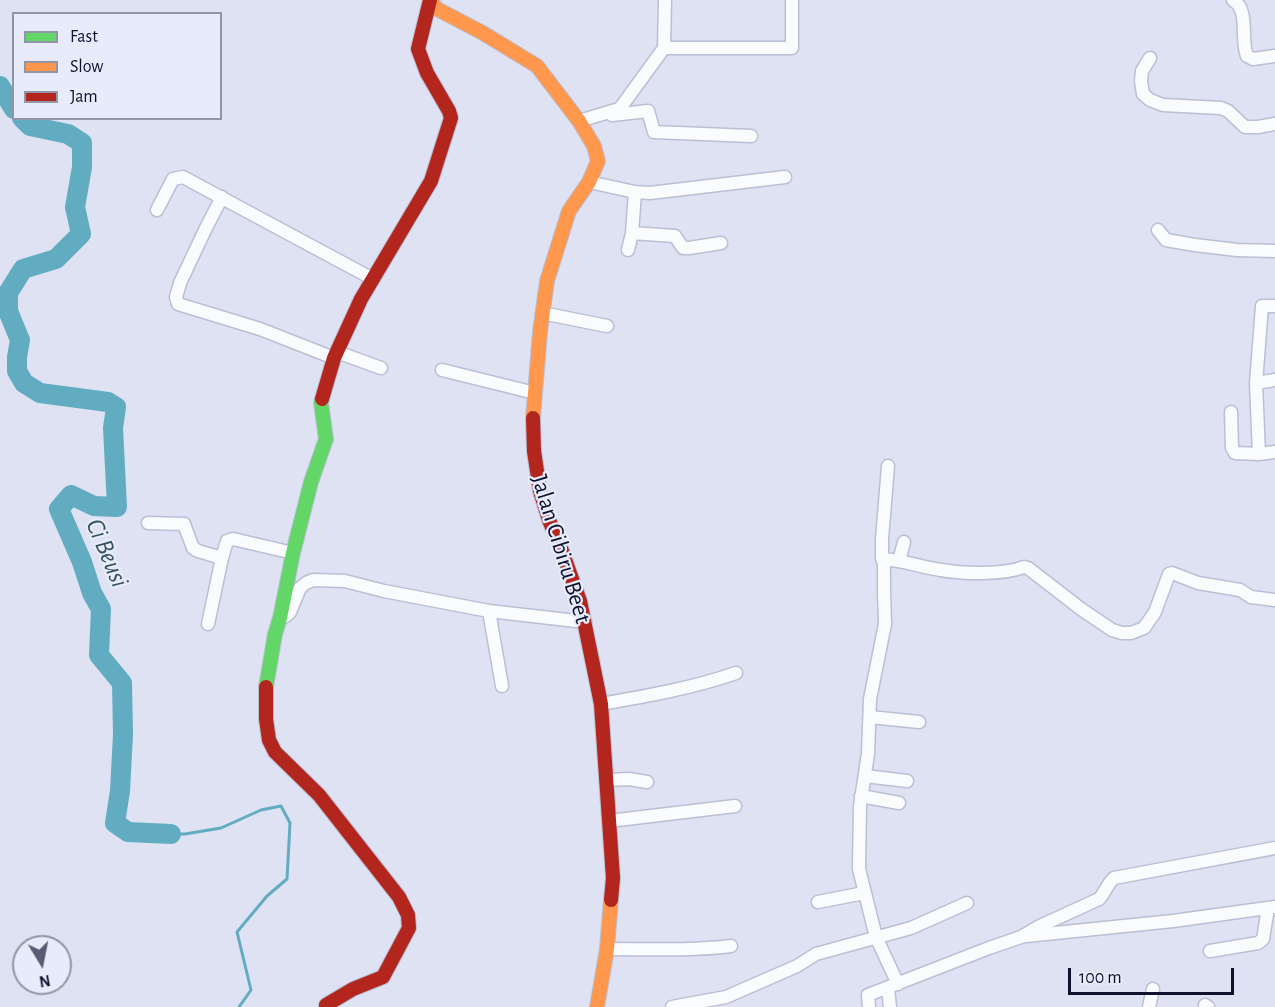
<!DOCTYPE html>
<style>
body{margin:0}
#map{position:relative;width:1275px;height:1007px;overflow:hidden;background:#dee2f3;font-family:"Alegreya Sans",sans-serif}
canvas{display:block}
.legend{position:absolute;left:12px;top:12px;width:210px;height:108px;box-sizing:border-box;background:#e7ebfa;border:2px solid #9195a8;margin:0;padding:8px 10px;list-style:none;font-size:18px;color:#10132e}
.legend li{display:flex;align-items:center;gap:12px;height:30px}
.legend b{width:30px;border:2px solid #9195a8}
.north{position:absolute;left:12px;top:935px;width:60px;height:60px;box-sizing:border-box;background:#e7ebfa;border:2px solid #9195a8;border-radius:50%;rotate:170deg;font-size:16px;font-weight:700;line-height:24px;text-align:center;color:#10132e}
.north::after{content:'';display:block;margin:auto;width:21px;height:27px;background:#585b73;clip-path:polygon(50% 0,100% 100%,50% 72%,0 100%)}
.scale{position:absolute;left:1068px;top:968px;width:166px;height:27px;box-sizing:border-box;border:3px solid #10132e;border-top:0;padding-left:8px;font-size:18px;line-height:21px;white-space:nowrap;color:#10132e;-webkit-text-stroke:4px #e7ebfa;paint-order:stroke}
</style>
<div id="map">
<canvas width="1275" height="1007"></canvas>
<ul class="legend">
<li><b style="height:8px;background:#63d668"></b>Fast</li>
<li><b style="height:8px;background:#ff974d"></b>Slow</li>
<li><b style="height:8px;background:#b3261e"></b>Jam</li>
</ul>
<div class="north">N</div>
<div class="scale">100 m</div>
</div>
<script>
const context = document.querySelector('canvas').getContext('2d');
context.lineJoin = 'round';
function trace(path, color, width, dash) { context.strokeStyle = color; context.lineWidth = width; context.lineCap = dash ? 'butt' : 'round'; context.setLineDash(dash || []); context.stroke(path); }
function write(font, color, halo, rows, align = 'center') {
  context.font = font + ' "Alegreya Sans",sans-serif'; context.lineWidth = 4.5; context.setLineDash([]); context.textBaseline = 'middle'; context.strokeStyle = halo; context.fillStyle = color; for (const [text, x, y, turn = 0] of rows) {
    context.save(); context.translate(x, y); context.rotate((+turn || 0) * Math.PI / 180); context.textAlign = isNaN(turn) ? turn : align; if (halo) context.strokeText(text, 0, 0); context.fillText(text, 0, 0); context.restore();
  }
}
trace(new Path2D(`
 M171,834H185L221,828L261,810L281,806L290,823L287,879L267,896L237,932L251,990L239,1007`), '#62acc1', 3);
trace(new Path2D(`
 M0,86L14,109
 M22,118L30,126L68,134L82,143V167L75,207L81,234L56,259L23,269L8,293V311L20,340L17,357V371L24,383L40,393L108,402L116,407L113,428L117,507L94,506L71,495L59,509L82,562L92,593L101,609L99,655L122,683L123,734L120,791L115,823L128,832L171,834`), '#62acc1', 20);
const street = new Path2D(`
 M1233,0C1250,10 1240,40 1247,56L1253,59L1275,56
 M664,48H792V0
 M1150,58L1142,71L1141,81L1143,94L1150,100L1163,105L1221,108L1228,111L1245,127H1258L1275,124
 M612,115L648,111L654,132L751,136
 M579,121L619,109L621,107L664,48L665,0
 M589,182L635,192L650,193L785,177
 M222,197L205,230L180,283L176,297L178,304L260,329L334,358
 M157,210L173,179L183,177L373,279
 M1158,230L1166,240L1195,245L1237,250L1275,251
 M632,233L635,192
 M628,250L632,233L675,236L683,248H689L721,243
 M542,313L607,326
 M337,352L381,368
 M442,370L535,393
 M1256,383L1275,380
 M1231,412L1232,448L1235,453L1259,454L1275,452
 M1259,454L1256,383L1262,306H1275
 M888,466L882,539V559C902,560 921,567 941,570C964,574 1003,575 1024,567L1028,568L1081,609L1112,630L1122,633H1131L1144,628L1155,612L1169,574L1172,573L1198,583L1240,590L1251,597L1275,600
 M148,523L184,524L193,548L198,551L222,558L227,541L233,539L293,553
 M886,559L884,565V593L885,624L870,699L868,754L860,806L859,869L876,937L898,984
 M899,561L904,542
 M489,611L502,686
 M280,618L286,616L290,612L300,588L306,583L313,580L345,581L384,591L489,611L585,622
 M208,624L222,558
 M601,704C647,696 693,688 736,673
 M870,717L919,722
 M865,776L907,781
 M607,780L629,779L647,782
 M861,796L899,803
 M609,821L735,806
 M818,902L864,893
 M1026,936L1173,921L1275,907
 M607,949C648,949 690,951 731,946
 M1210,951L1258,943L1263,939L1268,908
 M888,988L890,1007
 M1205,1005L1208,1007
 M672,1007L726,997L797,966L816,954L911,928L967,903
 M869,1007L868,995L989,948L1021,937L1040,926L1099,899C1105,893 1107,884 1114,878L1275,848
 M1149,1007L1153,989`);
const fast = new Path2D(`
 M266,687L275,634L280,618L293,553L311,482L326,439L321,403L322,399`);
const slow = new Path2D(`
 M432,0L434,6L439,10L483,33L537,66L579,121L594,146L598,161L589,182L569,211L547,281L540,332L533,418
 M597,1007L607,949L611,900`);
const jam = new Path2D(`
 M322,399L334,358L361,299L431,181L451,118L449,111L427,73L418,49L430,0
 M533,418L534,451L540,491L549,520L562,551L580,601L601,704L613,878L611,900
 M266,687V719L269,740L275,752L319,795L399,897L408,915L409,928L383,977L353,989L326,1005`);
trace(street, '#babfd4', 15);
trace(fast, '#babfd4', 16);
trace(slow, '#babfd4', 16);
trace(jam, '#babfd4', 16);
trace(street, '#fafbfd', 12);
trace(fast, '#63d668', 14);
trace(slow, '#ff974d', 14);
trace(jam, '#b3261e', 14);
write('24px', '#10132e', '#e7ebfa', [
 ["Jalan Cibiru Beet",561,549,73]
]);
write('italic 26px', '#35535b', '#e7ebfa', [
 ["Ci Beusi",107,553,67]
]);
</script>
